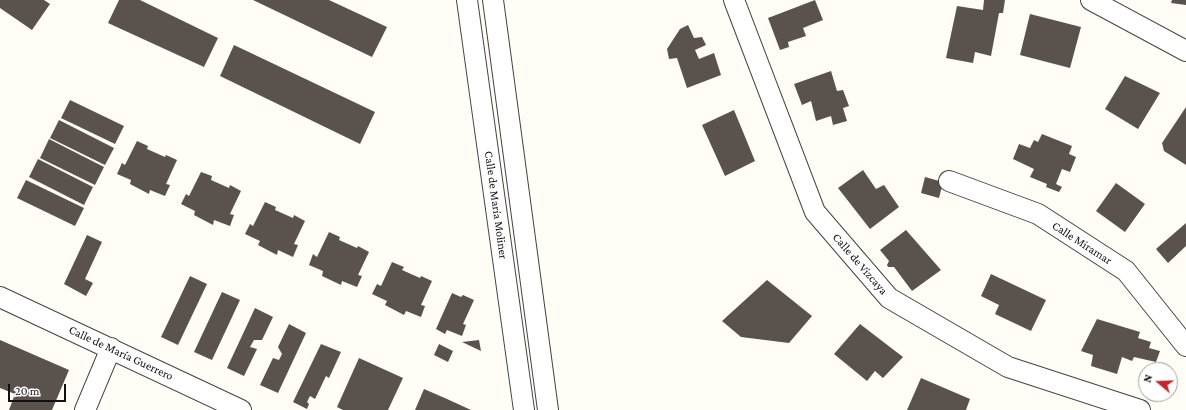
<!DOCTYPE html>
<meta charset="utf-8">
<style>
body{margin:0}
#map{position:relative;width:1186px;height:410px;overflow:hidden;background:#fffdf5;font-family:"Crimson Pro",serif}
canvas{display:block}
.north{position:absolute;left:1138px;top:362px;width:40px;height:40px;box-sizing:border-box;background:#fff;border:1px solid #a0a0a0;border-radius:50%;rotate:289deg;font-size:11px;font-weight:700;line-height:16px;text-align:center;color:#111}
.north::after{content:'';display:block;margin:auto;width:14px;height:18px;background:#c4262e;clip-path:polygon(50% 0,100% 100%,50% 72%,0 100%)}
.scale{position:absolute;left:8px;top:384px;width:58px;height:18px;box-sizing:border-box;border:2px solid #111;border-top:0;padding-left:5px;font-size:12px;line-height:14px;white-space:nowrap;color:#111;-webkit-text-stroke:3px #fff;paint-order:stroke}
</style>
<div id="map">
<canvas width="1186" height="410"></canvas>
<div class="north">N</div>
<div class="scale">20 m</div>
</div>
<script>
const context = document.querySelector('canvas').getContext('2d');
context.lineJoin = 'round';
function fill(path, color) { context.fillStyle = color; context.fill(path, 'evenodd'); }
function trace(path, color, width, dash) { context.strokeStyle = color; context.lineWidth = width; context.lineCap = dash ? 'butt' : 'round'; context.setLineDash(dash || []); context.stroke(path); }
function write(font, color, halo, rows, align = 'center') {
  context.font = font + ' "Crimson Pro",serif'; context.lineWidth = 4; context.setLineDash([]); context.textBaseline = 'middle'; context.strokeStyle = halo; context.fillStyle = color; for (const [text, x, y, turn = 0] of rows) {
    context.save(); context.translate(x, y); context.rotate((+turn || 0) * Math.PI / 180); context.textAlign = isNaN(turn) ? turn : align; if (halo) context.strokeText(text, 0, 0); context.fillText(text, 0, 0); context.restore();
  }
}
fill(new Path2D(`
 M0,0H44L50,4L32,30L0,8Z
 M119,0H140L218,38L204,67L108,23Z
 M253,0H329L387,27L372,57Z
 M815,0L823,20L803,28L806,36L788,42L789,47L780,50L768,18Z
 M984,0H1005L1003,13H999L991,56L975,52L973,63L946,58L957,6L983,10Z
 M1172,0H1186V5L1171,3Z
 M1030,14L1081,27L1070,68L1020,55Z
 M688,25L694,38L702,37L706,45L695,50L699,59L714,53L721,75L687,88L677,58L669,59L667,49L680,29Z
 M234,45L375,112L360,144L220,76Z
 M831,71L837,91L843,90L849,106L843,108L847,121L833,125L831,116L816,121L811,101L802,105L794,84Z
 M1125,76L1160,93L1138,129L1105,109Z
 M70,100L124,126L115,144L61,118Z
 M1186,107V165L1164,151L1162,143Z
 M734,110L755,161L725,176L702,125Z
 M59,120L114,148L105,165L50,138Z
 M1042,134L1072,146L1069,154L1076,157L1070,172L1062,169L1056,184L1062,187L1059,192L1046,187L1047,184L1030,177L1034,169L1013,159L1019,144L1030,148L1034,140L1038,142Z
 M49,139L104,167L95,185L40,158Z
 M137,141L148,146L147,149L165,157L166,155L177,160L166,184L170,185L165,196L150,190L149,194L130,184L131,180L117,174L122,163L125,165Z
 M38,159L93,187L84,205L29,177Z
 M863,170L876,189L884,185L899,207L870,229L838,188Z
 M201,172L212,176L211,180L229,188L230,185L241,191L230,214L234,215L230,226L214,220L213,225L194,215L195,211L181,204L186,194L189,196Z
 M925,177L943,182L939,198L921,193Z
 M26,180L84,208L75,226L17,198Z
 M1116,183L1145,204L1125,232L1096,211Z
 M265,202L276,207L275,210L293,218L294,215L305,221L294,244L298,245L293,257L278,250L277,255L258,245L260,241L245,234L250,224L253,226Z
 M1186,223V246L1168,263L1156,249Z
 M906,230L941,270L912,291L894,267H888L887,265L889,261L880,250Z
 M329,232L340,237L339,240L357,248L358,246L369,252L358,275L362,276L357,287L342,281L341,285L322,276L323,271L309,265L313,254L317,257Z
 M87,235L102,242L85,279L93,283L86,296L64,284Z
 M392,262L404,267L402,270L420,278L421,276L432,281L421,305L425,306L421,317L406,311L404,315L385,305L387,301L372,294L377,284L381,286Z
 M991,274L1046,300L1031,331L995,314L999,305L981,296Z
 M190,276L207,284L178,345L161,337Z
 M767,280L812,316L789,343L741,337L722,321Z
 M222,292L240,300L212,360L194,352Z
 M452,293L461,297L463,295L474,300L463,324L466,325L462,336L447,330L445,334L436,329Z
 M255,308L273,317L262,340H254L250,347L257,349L244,376L227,368Z
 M1097,319L1140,332L1138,338L1151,342L1149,348L1160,351L1156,362L1134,357L1132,361L1122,357L1117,374L1091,366L1093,355L1081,351Z
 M289,324L306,333L278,393L260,385L273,358L279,360L282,354L278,347Z
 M860,324L903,357L883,378L875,371L867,381L834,354Z
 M0,340L69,370L52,410H9L15,394L0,388Z
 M479,340L481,351L462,342Z
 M321,344L341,352L329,378L326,376L315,399L310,396L307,402L309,404L307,409L293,402Z
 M439,344L453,351L448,362L434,355Z
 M359,358L403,378L388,410H343L337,407Z
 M921,378L970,399L966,410H907Z
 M424,389L447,399L471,410H415Z`), '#5a524d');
const minor = new Path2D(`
 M467,0L524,410
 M493,0L548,410
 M734,0L815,212L889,298L1008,367L1140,410
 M1091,0L1186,51
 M949,181L1038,214L1126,271L1186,346
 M0,297L241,410
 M85,410L111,348`);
trace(minor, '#444', 22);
trace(minor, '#fff', 20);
write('12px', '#111', '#fff', [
 ["Calle de María Moliner",496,205,82],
 ["Calle Miramar",1082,243,33],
 ["Calle de Vizcaya",860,264,49],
 ["Calle de María Guerrero",121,353,25]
]);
</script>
